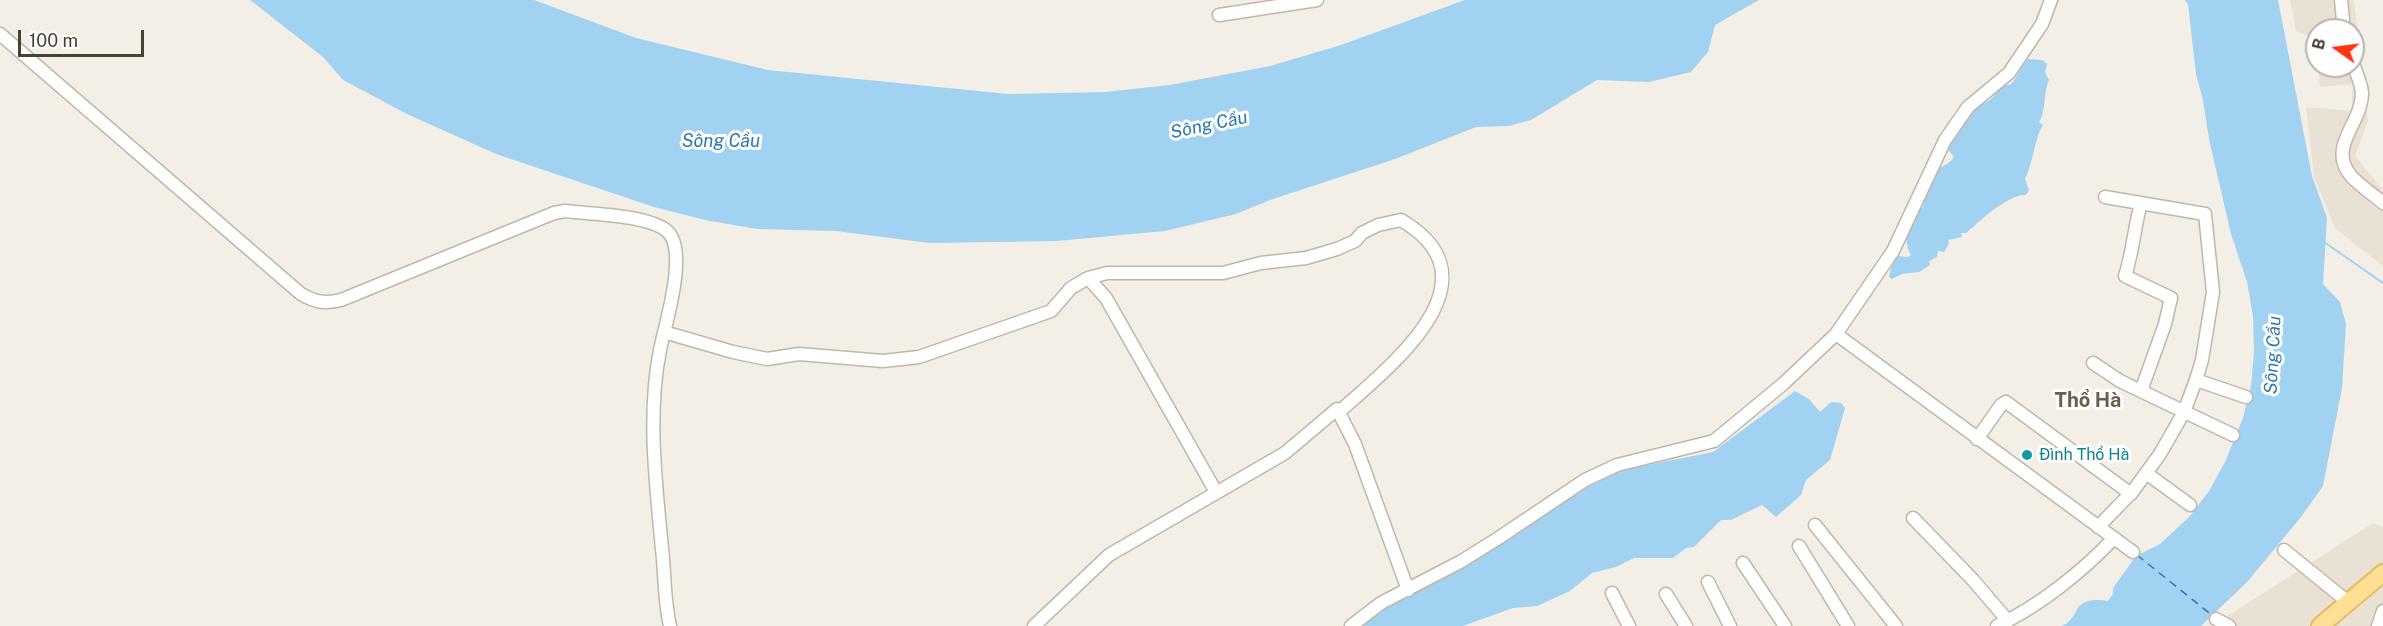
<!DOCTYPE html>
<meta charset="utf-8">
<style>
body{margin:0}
#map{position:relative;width:2383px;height:626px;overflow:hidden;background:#f4efe6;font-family:"Public Sans",sans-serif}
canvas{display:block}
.north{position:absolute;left:2305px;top:18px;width:60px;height:60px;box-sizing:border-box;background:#fff;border:2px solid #b5b3ae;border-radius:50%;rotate:284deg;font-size:16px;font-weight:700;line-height:24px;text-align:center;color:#474035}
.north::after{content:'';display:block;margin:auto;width:21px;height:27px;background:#ff3212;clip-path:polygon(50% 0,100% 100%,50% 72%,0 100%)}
.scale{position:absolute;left:18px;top:30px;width:126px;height:27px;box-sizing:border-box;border:3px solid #474035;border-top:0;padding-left:8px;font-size:18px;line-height:21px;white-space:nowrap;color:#474035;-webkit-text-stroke:4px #fff;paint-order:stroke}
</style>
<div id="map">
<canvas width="2383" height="626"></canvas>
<div class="north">B</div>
<div class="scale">100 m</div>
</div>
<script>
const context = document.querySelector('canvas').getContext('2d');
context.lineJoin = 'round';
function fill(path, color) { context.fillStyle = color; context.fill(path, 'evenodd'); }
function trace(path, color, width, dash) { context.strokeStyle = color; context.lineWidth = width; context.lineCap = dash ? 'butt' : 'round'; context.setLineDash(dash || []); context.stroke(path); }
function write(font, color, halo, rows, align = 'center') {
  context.font = font + ' "Public Sans",sans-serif'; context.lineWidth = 6; context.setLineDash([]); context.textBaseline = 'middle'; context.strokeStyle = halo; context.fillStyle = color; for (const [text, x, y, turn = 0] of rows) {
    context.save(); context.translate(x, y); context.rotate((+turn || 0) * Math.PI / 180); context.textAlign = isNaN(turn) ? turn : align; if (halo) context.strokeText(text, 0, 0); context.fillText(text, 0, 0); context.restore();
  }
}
fill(new Path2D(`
 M2290,0H2354L2368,121L2355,156L2383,190V266L2335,228L2314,177L2306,107L2352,111V84L2320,87L2318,66H2353V30H2317V59L2315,39L2296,31Z
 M2373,523L2383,527V626H2212Z`), '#e8e1d4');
fill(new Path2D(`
 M250,0H534L636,38L768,70L1008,94L1105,92L1170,85L1270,66L1338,46L1465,0H1759L1715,25L1708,52L1691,72L1649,82L1597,80L1531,120L1509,126L1476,127L1395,159L1270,200L1236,214L1165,231L1057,241L930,243L836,231L757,229L705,220L654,207L496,154L405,113L343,80L323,57Z
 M2185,0H2278L2312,176L2327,218L2323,284L2340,302L2346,324L2342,388L2323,486L2301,517L2247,582L2201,626H2061C2082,620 2068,595 2108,601L2113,594V588L2136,556L2160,544L2190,516L2209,491L2225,462L2243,418L2251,386L2254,351L2253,316L2247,282L2231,234L2209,139L2203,100L2196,74L2188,4Z
 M2028,59L2042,60L2047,64L2045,72L2049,80C2043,94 2046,112 2039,122L2043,125C2036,133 2033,164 2025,179L2029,190L2026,195C2010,193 1978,222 1966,233H1961L1962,237L1948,240L1949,244L1944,252L1938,251L1937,257L1929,261L1930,265L1919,272L1902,274L1892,279L1889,277L1892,263L1898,256L1908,257L1911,255C1905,244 1904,231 1915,223L1916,212L1923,207C1923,201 1935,172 1940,168C1946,163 1950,165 1954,156L1947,149L1972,110L1990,100L2004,85H2010C2018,77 2020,67 2028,59Z
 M1795,391L1809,399L1820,412L1831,402L1841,403L1845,408L1830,460L1806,480L1801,495L1776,517L1762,505L1731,520H1721L1694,547L1686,548L1673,558H1634L1616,567L1592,573L1570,591L1537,606L1513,608L1463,626H1357L1381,609L1512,538L1582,490L1622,470L1713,452Z`), '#a1d2f2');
trace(new Path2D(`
 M2324,242L2383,283`), '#a1d2f2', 2);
trace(new Path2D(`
 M2137,555L2213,616`), '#2a79ae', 1.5, [8, 6]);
const minor = new Path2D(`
 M2341,0L2344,30
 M1219,15L1317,0
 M0,34L301,294C315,302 325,304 341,300L554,213L565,211C590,214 648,215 667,231C689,250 665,325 660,350C647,415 656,484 662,549C665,575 664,600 670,626
 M2353,63C2356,73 2362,84 2362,94C2361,125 2327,147 2351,176C2360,186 2373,194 2383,203
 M1088,278L1106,298L1216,492
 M664,332L733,352L767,359L799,354L883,361L919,357L1051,311L1071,288L1088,278L1107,273H1223L1261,263L1306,258L1337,249L1355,241L1362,233L1378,225L1401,220C1503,280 1390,366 1339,412
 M1836,334L2133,552
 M2093,363L2120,381L2233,435
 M2196,380L2246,397
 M2141,391L2165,324L2171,298L2125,276C2133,252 2134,228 2141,203
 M1977,439L2001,405L2006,402L2131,494
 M2146,473L2190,505
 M1913,518L1973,580L2008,621
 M1815,525L1896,626
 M2098,527L2133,491L2160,454L2184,412L2196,380L2202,360L2213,292L2205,214L2105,197
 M1799,546L1848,626
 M2284,550L2348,602
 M1743,563L1785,626
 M1708,582L1730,626
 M1612,593L1629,626
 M1666,594L1686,626
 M2216,619L2229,626
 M1034,626L1109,555L1285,453L1337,409L1355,444L1408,590
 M1351,626L1381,603L1460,562L1497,539L1585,480L1617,465L1714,441L1783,384L1836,334L1893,251L1945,140L1968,107L2009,73L2042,24L2051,0
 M1997,626C2039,606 2082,572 2114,538
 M2378,626L2383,611`);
const major = new Path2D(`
 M2320,626L2383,573`);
trace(minor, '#bfb7a9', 15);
trace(major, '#e7bc61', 20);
trace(minor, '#fff', 12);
trace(major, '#ffdf94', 16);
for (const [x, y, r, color] of [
 [2027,455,6,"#0f9aa8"]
]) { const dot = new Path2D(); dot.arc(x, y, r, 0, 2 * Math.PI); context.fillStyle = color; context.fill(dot); trace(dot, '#fff', 2); }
write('16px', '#0d838f', '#fff', [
 ["Đình Thổ Hà",2039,455]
], 'left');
write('italic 18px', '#2a79ae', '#fff', [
 ["Sông Cầu",1209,125,-12],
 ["Sông Cầu",721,141],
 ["Sông Cầu",2273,355,-87]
]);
write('bold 20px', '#6a5d4c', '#fff', [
 ["Thổ Hà",2088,401]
]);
</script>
